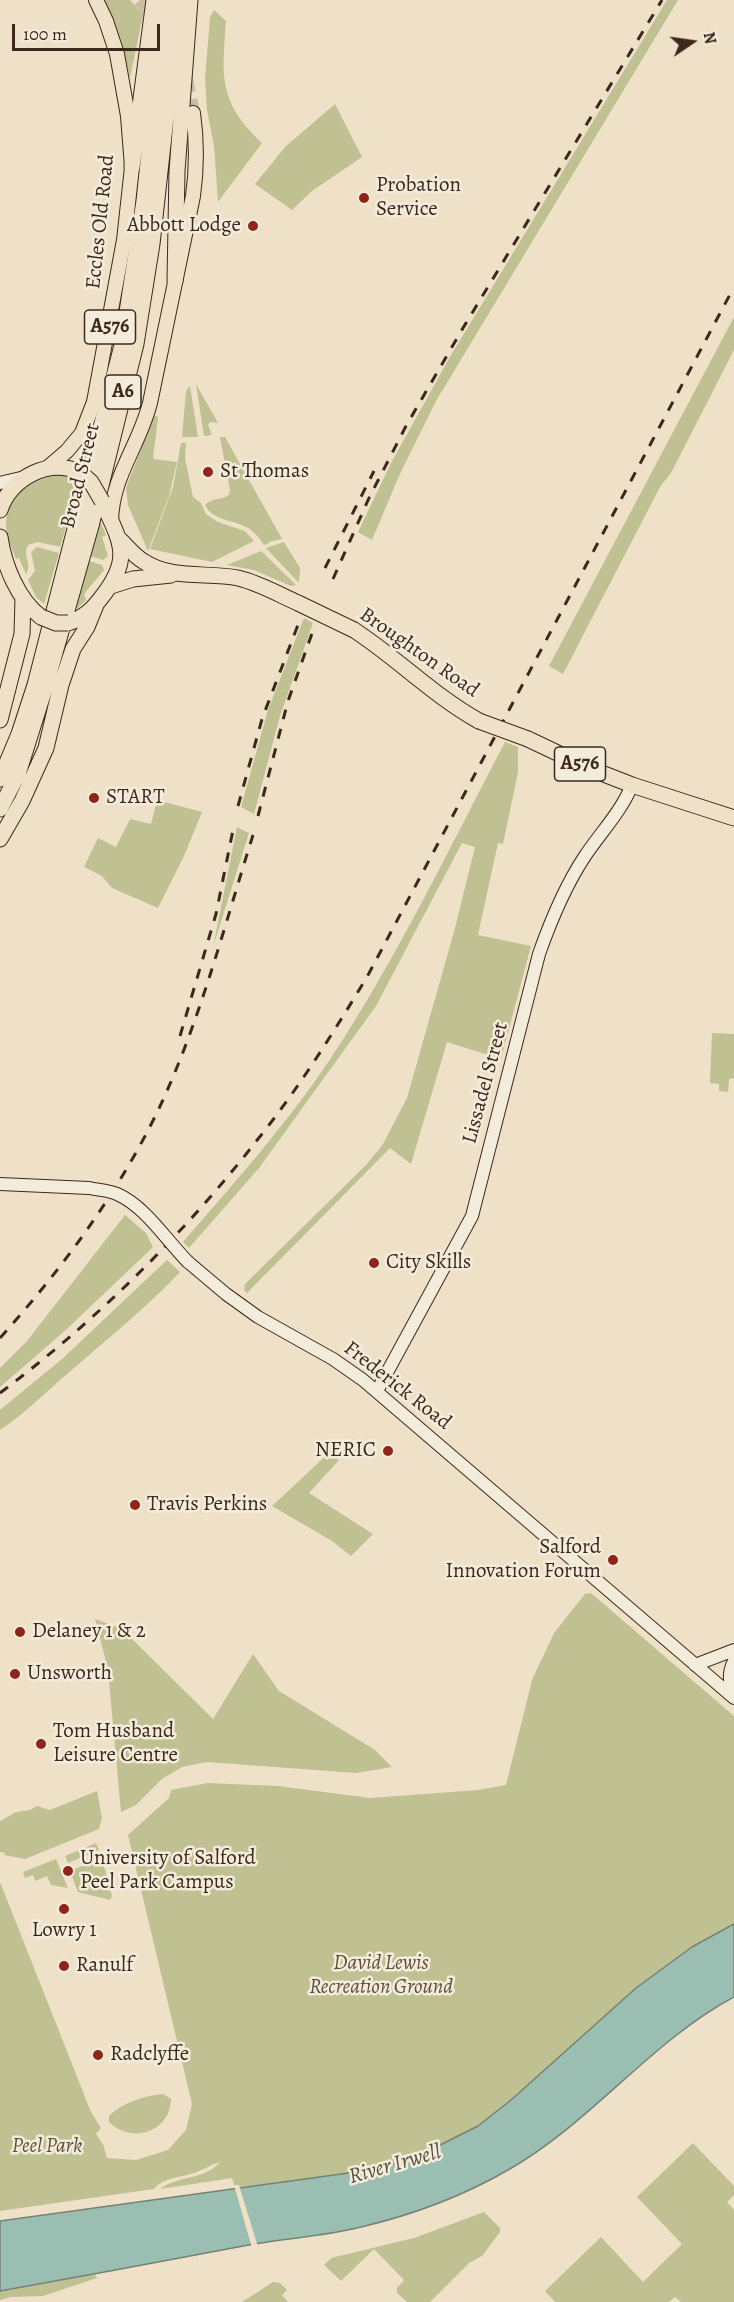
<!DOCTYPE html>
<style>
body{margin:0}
#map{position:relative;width:734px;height:2302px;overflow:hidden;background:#eee1c8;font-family:Alegreya,serif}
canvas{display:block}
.north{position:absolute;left:662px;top:12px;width:60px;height:60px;-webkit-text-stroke:4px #f4ecdb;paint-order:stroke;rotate:77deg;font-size:16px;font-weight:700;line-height:24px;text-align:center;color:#3d281c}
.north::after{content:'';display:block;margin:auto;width:21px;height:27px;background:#3d281c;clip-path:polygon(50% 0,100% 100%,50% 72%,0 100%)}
.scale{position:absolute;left:12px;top:24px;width:148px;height:27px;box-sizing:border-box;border:3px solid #3d281c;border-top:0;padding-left:8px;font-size:18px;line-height:21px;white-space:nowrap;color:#3d281c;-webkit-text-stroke:4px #f4ecdb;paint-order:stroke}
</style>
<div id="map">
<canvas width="734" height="2302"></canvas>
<div class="north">N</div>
<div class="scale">100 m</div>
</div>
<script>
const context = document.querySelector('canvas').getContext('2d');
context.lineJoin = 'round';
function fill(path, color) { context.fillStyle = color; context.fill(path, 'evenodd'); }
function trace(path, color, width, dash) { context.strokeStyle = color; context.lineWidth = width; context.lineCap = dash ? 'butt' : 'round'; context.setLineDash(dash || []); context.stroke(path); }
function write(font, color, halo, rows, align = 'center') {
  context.font = font + ' Alegreya,serif'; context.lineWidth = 5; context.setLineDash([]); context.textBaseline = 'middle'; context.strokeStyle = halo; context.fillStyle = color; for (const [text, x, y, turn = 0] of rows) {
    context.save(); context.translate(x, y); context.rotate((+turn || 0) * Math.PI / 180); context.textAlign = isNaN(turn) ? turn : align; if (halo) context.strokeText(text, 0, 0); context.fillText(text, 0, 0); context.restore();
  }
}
fill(new Path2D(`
 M104,0H130L143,15L130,78L121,42Z
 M667,0H678L436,401L399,476L372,540L358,532L391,463L451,355Z
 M214,10L226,21C222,78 218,101 262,143L218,202L214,146L207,110L205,78L210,17Z
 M335,104L362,157L312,191L292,210L255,184L286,146Z
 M734,317V350L671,473L660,487L563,674L549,666Z
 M196,384L218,423L210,422L208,425L212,434L208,436H204Z
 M190,386L198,437H182L186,391Z
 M154,415L158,417L153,459L177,462L169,496L148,551L128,505L126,488Z
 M220,437H225L282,539L269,542L268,544L264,545C261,540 255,532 248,528C233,519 214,522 205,505C211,498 222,500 229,495L230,490Z
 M181,443H186L185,458L193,497L201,503L206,514L218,522L245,531L254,541L212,562L150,549L173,487Z
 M60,475C83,478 88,496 98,514L72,506L60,547L38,542L28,545C22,556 33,565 26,574L19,558L16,559C12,549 7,539 6,528C4,497 32,478 60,475Z
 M97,520L100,521L106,535L102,537L108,556L103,560L87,555Z
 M284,542L300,568L299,583L266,548Z
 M37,547L59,553L44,604L36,597L28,580L35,571L31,552Z
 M261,551L296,585L291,586L254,570L227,565Z
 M86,560L102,565L104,570L84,594L86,600L78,608L72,610Z
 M304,618L313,623L280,716L254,814L241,807L268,710Z
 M505,742L518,747V772L503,844L498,843L478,935L531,946L501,1059L447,1042L411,1164L390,1148L247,1293L244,1290L245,1284L367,1164L383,1144L407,1098L455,928L475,847L462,843L376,1006L259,1168L189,1248L183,1242C234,1183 286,1125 329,1061C396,960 449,849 505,742Z
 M157,800L202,812L184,856L158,908L112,888L102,876L84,867L98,838L116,847L130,819L151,824Z
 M237,827L249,833L213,947Z
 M712,1033L734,1034V1078L729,1079L728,1092L719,1091V1084L710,1083Z
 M125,1215L146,1233L153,1247L67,1329L0,1387V1368L27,1341Z
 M167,1260L180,1272C145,1309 105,1341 67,1374C45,1393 24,1414 0,1430V1410L62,1359Z
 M330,1452L339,1460L309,1493L373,1534L351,1556L332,1541L272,1506Z
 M591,1593L734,1716V1924C670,1957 618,2003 565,2052C531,2082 499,2115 459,2137C390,2174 312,2178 235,2188L232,2178L160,2189C179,2175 205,2180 220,2162C210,2165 203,2170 194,2173C180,2178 164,2177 154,2189L0,2211V1882L91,2112L101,2128L96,2134L103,2144L107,2158L136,2160L168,2150L186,2130L192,2104L128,1835L169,1798L171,1790L208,1783L278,1786L370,1798L478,1790L506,1785L532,1680L554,1633L585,1594Z
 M95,1619L122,1629L213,1719L253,1654L279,1691L375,1750L392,1767L356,1773L207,1762L182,1767L162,1779L136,1805L121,1812L108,1669Z
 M97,1791L102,1818L99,1829L25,1859L4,1855L5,1853L0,1852V1821L16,1812L30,1810L37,1806L50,1810Z
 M96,1843L99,1850L68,1863L65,1856Z
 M102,1858L112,1896L110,1900L78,1892L70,1871Z
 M56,1859L68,1888L51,1885L47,1876L35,1881L33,1875L25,1878L23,1872Z
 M163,2094L171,2099C170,2133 131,2144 109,2122V2116C123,2102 144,2096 163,2094Z
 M693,2143L734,2186V2195L727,2202L734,2210V2302H681L675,2297L669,2302H555L545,2291L601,2237L643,2282L682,2244L637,2197Z
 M484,2212L500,2228V2232L482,2256L469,2263L430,2302H407L397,2293V2288L404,2280L374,2249L341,2281L324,2265L331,2258L414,2238Z
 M95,2274L97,2278L43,2296L11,2297L0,2300V2291Z
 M273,2282L280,2283L287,2290L282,2295L288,2302H242Z`), '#bfc192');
const water = new Path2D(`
 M734,1924V1997C650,2042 591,2123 508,2170C463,2196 412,2215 361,2227C326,2236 289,2238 254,2244C169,2260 85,2276 0,2291V2221L363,2171L393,2164L422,2154L478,2126L511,2100L636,1988L692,1947Z`);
fill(water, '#9abeb1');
trace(water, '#758275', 1.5);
fill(new Path2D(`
 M234,2185H239L258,2247L252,2248Z`), '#eee1c8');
trace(new Path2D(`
 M140,0L155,20
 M186,79L193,113`), '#cbbca6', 14, [14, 7]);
const secondary = new Path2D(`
 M0,483L25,477
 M0,1184L89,1188
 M188,1262L226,1294L258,1317L333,1359L363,1380L734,1698
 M377,1391L472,1216L539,954C551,920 565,886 585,856C601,832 621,812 632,785
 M734,1661C728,1673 729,1682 734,1694
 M695,1665L734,1650`);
const primary = new Path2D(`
 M46,469L67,451L82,433L94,402L124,240L132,167L128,116L117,54L106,21L96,0
 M111,521C112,476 139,446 150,403L193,196C197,167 197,141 193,113`);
const highway = new Path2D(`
 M132,167L154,0
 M175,281L177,171L190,0
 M0,510C10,478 50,457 81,473
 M0,537C4,565 18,600 41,617
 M119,539C127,546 134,556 143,561C171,580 206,572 238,578C259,583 278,594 298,603
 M111,586L133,579L171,575
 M68,623C83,618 91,611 101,598C133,558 121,543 102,501
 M354,630C397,658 434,696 479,721
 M0,720L22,634L23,598
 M528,739L591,769L632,785L734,818
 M0,779L19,734L35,685L122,345L144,201L165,0
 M0,809L18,774L45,688L91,526L136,344L152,244L179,0
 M0,839L22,801L46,748L61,685L73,649L87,627L96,605`);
trace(secondary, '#3d281c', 14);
trace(primary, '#3d281c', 16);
trace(highway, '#3d281c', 17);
trace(secondary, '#f4ecdb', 12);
trace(primary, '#eee1c8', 14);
trace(highway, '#eee1c8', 15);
trace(new Path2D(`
 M325,568L374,471
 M333,579L369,498L406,426L463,328L662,0
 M238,806L262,719L301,617
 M258,816L288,701L315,625
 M180,1036L216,914L234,825
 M0,1338C63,1268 122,1188 162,1102C201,1017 225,924 253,835
 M0,1393C96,1321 184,1234 258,1139C299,1088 333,1033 367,977L734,287`), '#3d281c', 3, [10, 10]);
const secondaryBridge = new Path2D(`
 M89,1188C98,1190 108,1190 117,1194C145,1206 167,1241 188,1262`);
const highwayBridge = new Path2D(`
 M81,473L91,482L102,501
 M298,603L354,630
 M41,617L56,623H68
 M479,721L528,739`);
trace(secondaryBridge, '#3d281c', 14, []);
trace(highwayBridge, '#3d281c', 17, []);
trace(secondaryBridge, '#f4ecdb', 12);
trace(highwayBridge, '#eee1c8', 15);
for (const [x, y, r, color] of [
 [364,198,6,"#8f2418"],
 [253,226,6,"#8f2418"],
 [208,472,6,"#8f2418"],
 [94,798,6,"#8f2418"],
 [374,1263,6,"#8f2418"],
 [388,1451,6,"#8f2418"],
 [135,1505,6,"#8f2418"],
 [613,1560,6,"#8f2418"],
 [20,1632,6,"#8f2418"],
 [15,1674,6,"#8f2418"],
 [41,1744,6,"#8f2418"],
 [68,1871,6,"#8f2418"],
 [64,1909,6,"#8f2418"],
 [64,1966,6,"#8f2418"],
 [98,2055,6,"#8f2418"]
]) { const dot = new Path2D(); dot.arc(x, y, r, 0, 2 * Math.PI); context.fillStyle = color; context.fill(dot); trace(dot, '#f4ecdb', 2); }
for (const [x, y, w] of [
 [110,327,51],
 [123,392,36],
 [580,764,51]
]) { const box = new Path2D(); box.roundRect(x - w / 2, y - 17, w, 34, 4.5); context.fillStyle = '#f4ecdb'; context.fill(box); trace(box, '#3d281c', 1.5); }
write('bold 20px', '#3d281c', null, [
 ["A576",110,327],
 ["A6",123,392],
 ["A576",580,764]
]);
write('21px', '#3d281c', '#f4ecdb', [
 ["Probation",376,186],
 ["Service",376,210],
 ["Abbott Lodge",241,226,"right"],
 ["St Thomas",220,472],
 ["START",106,798],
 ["City Skills",386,1263],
 ["NERIC",376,1451,"right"],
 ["Travis Perkins",147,1505],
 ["Salford",601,1548,"right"],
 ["Innovation Forum",601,1572,"right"],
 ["Delaney 1 & 2",32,1632],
 ["Unsworth",27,1674],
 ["Tom Husband",53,1732],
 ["Leisure Centre",53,1756],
 ["University of Salford",80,1859],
 ["Peel Park Campus",80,1883],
 ["Lowry 1",64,1931,"center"],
 ["Ranulf",76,1966],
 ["Radclyffe",110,2055]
], 'left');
write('21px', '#3d281c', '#f4ecdb', [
 ["Eccles Old Road",101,222,-84],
 ["Broad Street",81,476,-76],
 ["Broughton Road",419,653,35],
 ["Lissadel Street",486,1083,-75],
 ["Frederick Road",397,1386,38]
]);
write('italic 21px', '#5e4e3a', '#f4ecdb', [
 ["David Lewis",381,1964],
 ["Recreation Ground",381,1988],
 ["Peel Park",47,2147]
]);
write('italic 22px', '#544e41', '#f4ecdb', [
 ["River Irwell",395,2165,-16]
]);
</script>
